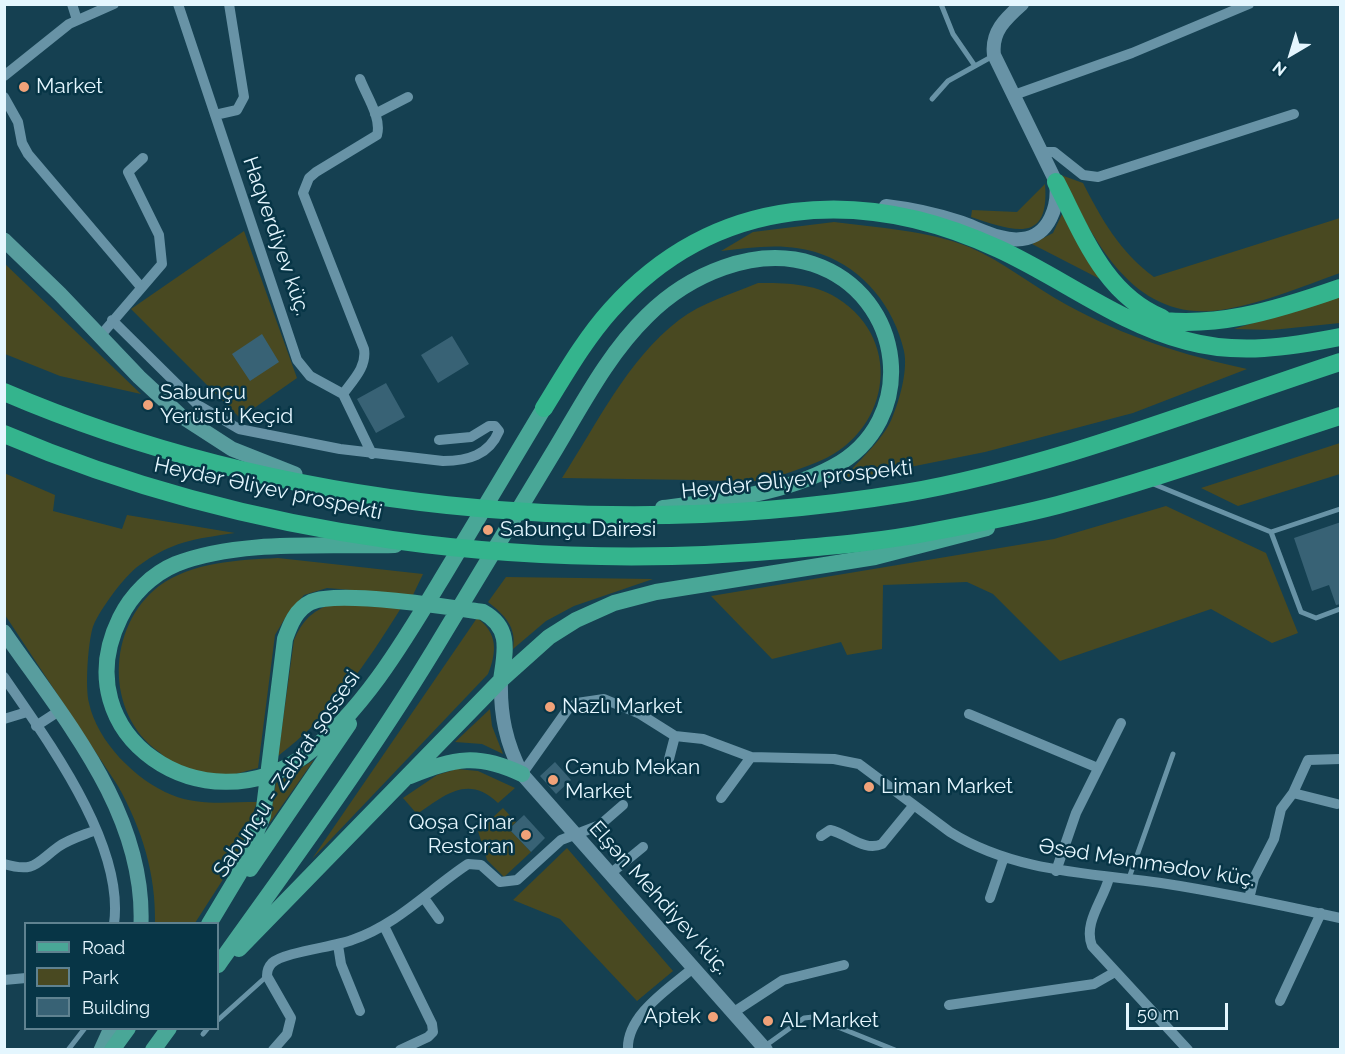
<!DOCTYPE html>
<meta charset="utf-8">
<style>
body{margin:0}
#map{position:relative;width:1345px;height:1054px;overflow:hidden;background:#154051;font-family:Raleway,sans-serif}
canvas{display:block}
.frame{position:absolute;inset:0;border:6px solid #e4f6fe;pointer-events:none}
.legend{position:absolute;left:24px;top:922px;width:195px;height:108px;box-sizing:border-box;background:#073546;border:2px solid #5f8290;margin:0;padding:8px 10px;list-style:none;font-size:18px;color:#e4f6fe}
.legend li{display:flex;align-items:center;gap:12px;height:30px}
.legend b{width:30px;border:2px solid #5f8290}
.north{position:absolute;left:1261px;top:24px;width:60px;height:60px;-webkit-text-stroke:4px #073546;paint-order:stroke;rotate:218deg;font-size:16px;font-weight:700;line-height:24px;text-align:center;color:#e4f6fe}
.north::after{content:'';display:block;margin:auto;width:21px;height:27px;background:#e4f6fe;clip-path:polygon(50% 0,100% 100%,50% 72%,0 100%)}
.scale{position:absolute;left:1126px;top:1003px;width:102px;height:27px;box-sizing:border-box;border:3px solid #e4f6fe;border-top:0;padding-left:8px;font-size:18px;line-height:21px;white-space:nowrap;color:#e4f6fe;-webkit-text-stroke:4px #073546;paint-order:stroke}
</style>
<div id="map">
<canvas width="1345" height="1054"></canvas>
<div class="frame"></div>
<ul class="legend">
<li><b style="height:8px;background:#49a797"></b>Road</li>
<li><b style="height:16px;background:#494921"></b>Park</li>
<li><b style="height:16px;background:#386275"></b>Building</li>
</ul>
<div class="north">N</div>
<div class="scale">50 m</div>
</div>
<script>
const context = document.querySelector('canvas').getContext('2d');
context.lineJoin = 'round';
function fill(path, color) { context.fillStyle = color; context.fill(path, 'evenodd'); }
function trace(path, color, width, dash) { context.strokeStyle = color; context.lineWidth = width; context.lineCap = dash ? 'butt' : 'round'; context.setLineDash(dash || []); context.stroke(path); }
function write(font, color, halo, rows, align = 'center') {
  context.font = font + ' Raleway,sans-serif'; context.lineWidth = 5; context.setLineDash([]); context.textBaseline = 'middle'; context.strokeStyle = halo; context.fillStyle = color; for (const [text, x, y, turn = 0] of rows) {
    context.save(); context.translate(x, y); context.rotate((+turn || 0) * Math.PI / 180); context.textAlign = isNaN(turn) ? turn : align; if (halo) context.strokeText(text, 0, 0); context.fillText(text, 0, 0); context.restore();
  }
}
fill(new Path2D(`
 M1061,175L1083,183C1102,220 1120,252 1154,277L1340,218V273C1303,286 1266,302 1227,309C1135,326 1096,244 1061,175Z
 M1045,184C1050,245 1013,231 971,217L972,210L1017,212Z
 M1063,212L1100,279L1032,244L1053,233Z
 M834,222C878,228 927,230 969,247C1004,262 1034,287 1067,305C1125,337 1183,355 1247,369L1133,413L985,452L840,481C856,464 884,439 892,418C900,399 908,370 904,351C894,307 864,269 821,254C789,242 754,247 721,251L753,232Z
 M244,231L297,378L240,418L131,309Z
 M4,263L141,394L60,376L5,354Z
 M758,283C785,283 813,283 837,298C907,342 888,436 815,463C797,470 773,479 754,481C735,482 714,480 695,480C651,479 606,479 562,478C597,424 627,360 679,320C701,303 732,294 758,283Z
 M1340,295V323L1272,330L1234,329Z
 M1340,443V474L1238,506L1201,488Z
 M4,473L55,495L53,511L122,529L127,515L235,533C194,539 172,541 137,567C124,577 96,614 92,630C88,647 85,686 89,703C97,741 135,780 172,795C199,806 229,802 257,802L238,856L195,923H155C156,874 142,829 118,786L5,615Z
 M1166,506L1266,553L1298,633L1272,643L1211,609L1060,661L993,594L967,582L883,585L882,649L847,655L841,642L772,659L711,596L1054,539Z
 M278,558L423,574L413,595L327,588L304,595L288,613L275,635L258,768C248,770 237,775 227,775C214,776 190,770 178,766C171,763 165,757 159,752C105,714 106,627 159,586C192,562 238,560 278,558Z
 M506,577L653,579L574,606L546,621L513,649C517,628 505,615 488,602Z
 M331,604L401,608C366,664 331,716 278,756L294,640C303,620 311,612 331,604Z
 M477,618C498,633 497,652 488,674L312,859Z
 M490,709L492,726L503,754L482,744L455,742Z
 M314,760L269,824L276,783Z
 M457,769L478,771L515,788L498,803C468,774 445,795 417,814L403,798L437,775Z
 M503,808L516,822L509,829L531,852L504,877L487,860L478,831Z
 M567,848L673,971L637,1001L560,919L513,900Z`), '#494921');
fill(new Path2D(`
 M262,334L279,362L250,381L232,354Z
 M452,336L469,364L438,383L421,355Z
 M386,383L405,417L376,433L357,399Z
 M1341,522V604L1336,605L1329,585L1312,591L1294,538Z
 M555,762L571,780L556,794L540,776Z
 M524,815L545,838L531,852L509,829Z`), '#386275');
trace(new Path2D(`
 M941,4L953,34L975,66
 M932,99L948,81L993,56
 M1151,483L1271,532L1340,509
 M1271,532L1301,612L1316,618L1340,609
 M1129,878L1173,754
 M218,1020L267,976
 M203,1034L208,1028
 M765,1046L804,1018L813,1017L895,1050
 M68,1050L85,1028`), '#6893a6', 5);
trace(new Path2D(`
 M72,4L77,20
 M178,4L297,360L310,376L343,394L372,454
 M4,76L69,24L114,4
 M1014,95L1132,53L1249,4
 M4,97L18,122L22,143L28,154L141,287
 M375,114L408,97
 M215,115L237,110L244,97L229,4
 M1042,152H1054L1083,175L1098,177L1294,114
 M112,320L198,405L239,429L340,449L443,461C468,461 489,455 499,431L495,426H489L471,437L439,440
 M101,335L162,264L159,235L128,172L143,158
 M343,394C353,380 367,367 364,349L303,193L309,178L316,172L377,135C382,118 366,95 360,79
 M4,677C47,740 125,844 114,924
 M969,714L1098,768
 M4,719L27,712
 M36,726L59,711
 M669,759L675,736
 M522,774L568,709L577,703L604,699L640,714L675,736L703,739L751,757L834,759L859,764L950,832C1014,872 1089,873 1161,883C1221,892 1281,905 1340,918
 M1293,793L1337,804
 M721,798L751,757
 M821,836L830,830C848,834 864,852 882,844L914,805
 M4,864C35,873 36,863 58,847C69,839 84,835 96,830
 M1056,871L1076,813L1121,723
 M610,874L643,847
 M1109,878C1103,901 1083,923 1092,946L1188,1050
 M424,898L439,919
 M990,898L1004,857
 M1249,899L1254,878L1274,839L1281,809L1293,793L1308,760L1340,759
 M384,926L432,1024L433,1032L428,1037L400,1050
 M338,945L341,964L360,1011
 M4,980L26,978
 M1280,1001L1321,913
 M949,1005L1094,984L1115,972
 M734,1012L783,980L844,965
 M273,1050L287,1034L291,1018L267,976C267,971 268,967 272,963C284,952 334,947 352,940C397,925 430,889 468,864L481,865L500,882L517,880L561,840L600,825L623,805
 M628,1050C626,1015 670,988 693,968`), '#6893a6', 10);
trace(new Path2D(`
 M886,206C911,209 935,214 959,222C978,228 1002,242 1022,239C1050,236 1059,205 1056,182L994,55C991,32 1005,19 1022,4
 M501,680C500,715 506,743 522,774L766,1050`), '#6893a6', 14);
trace(new Path2D(`
 M4,240L60,294L139,377L181,416L232,449L295,474
 M4,632C64,719 145,812 141,924
 M101,1050L111,1028`), '#589d9e', 15);
trace(new Path2D(`
 M395,545C326,547 240,539 176,564C152,574 131,595 120,618C62,736 205,829 304,756C364,712 409,633 447,570C479,516 512,462 544,408
 M410,776C456,758 477,753 522,774
 M250,869L349,724
 M209,924L239,874L263,816L285,639C290,625 296,609 311,602C340,590 448,607 483,612C512,628 505,652 501,680
 M239,949L501,680L549,637L576,620L614,603L656,592L875,557L987,528
 M218,965C295,857 375,749 443,635C481,573 518,510 556,448C583,403 609,353 647,316C688,275 755,245 813,264C906,295 920,421 833,467C783,494 718,501 663,508
 M112,1050L128,1028
 M153,1050L169,1028`), '#49a797', 16);
trace(new Path2D(`
 M1056,182C1083,234 1104,294 1162,318
 M1143,318C1211,331 1277,310 1340,288
 M4,392C279,510 611,542 905,493C1050,468 1200,408 1340,362
 M544,408C565,374 585,339 611,310C716,193 863,186 999,249C1062,278 1120,324 1187,341C1238,355 1290,347 1340,337
 M4,434C250,539 529,573 794,549C839,545 885,541 930,532C973,524 1016,516 1058,505C1153,480 1247,446 1340,416`), '#34b48d', 18);
for (const [x, y, r, color] of [
 [24,87,6,"#f0a279"],
 [148,405,6,"#f0a279"],
 [488,530,6,"#f0a279"],
 [550,707,6,"#f0a279"],
 [553,780,6,"#f0a279"],
 [869,787,6,"#f0a279"],
 [526,835,6,"#f0a279"],
 [713,1017,6,"#f0a279"],
 [768,1021,6,"#f0a279"]
]) { const dot = new Path2D(); dot.arc(x, y, r, 0, 2 * Math.PI); context.fillStyle = color; context.fill(dot); trace(dot, '#073546', 2); }
write('21px', '#e4f6fe', '#073546', [
 ["Market",36,87],
 ["Sabunçu",160,393],
 ["Yerüstü Keçid",160,417],
 ["Sabunçu Dairəsi",500,530],
 ["Nazlı Market",562,707],
 ["Cənub Məkan",565,768],
 ["Market",565,792],
 ["Liman Market",881,787],
 ["Qoşa Çinar",514,823,"right"],
 ["Restoran",514,847,"right"],
 ["Aptek",701,1017,"right"],
 ["AL Market",780,1021]
], 'left');
write('21px', '#e4f6fe', '#073546', [
 ["Haqverdiyev küç.",276,236,71],
 ["Heydər Əliyev prospekti",797,480,-6],
 ["Heydər Əliyev prospekti",268,489,12],
 ["Sabunçu - Zabrat şossesi",287,774,-56],
 ["Əsəd Məmmədov küç.",1147,863,9],
 ["Elşən Mehdiyev küç.",659,898,48]
]);
</script>
